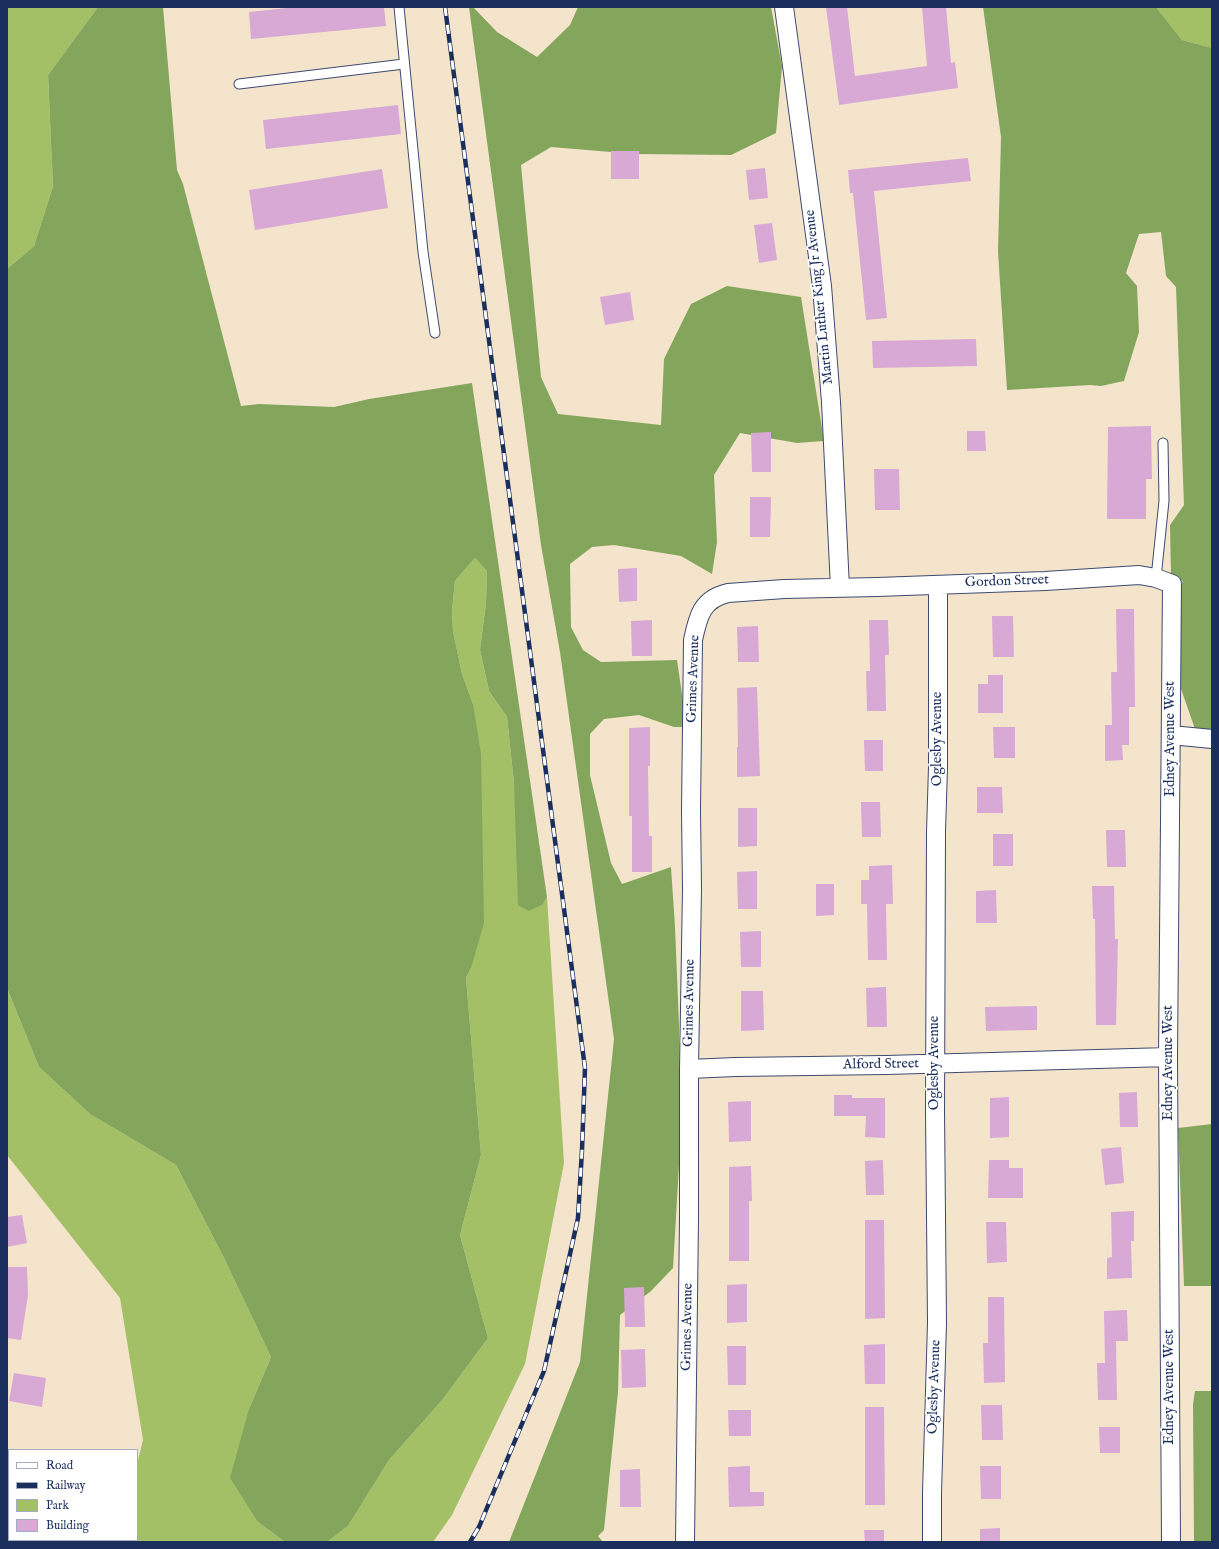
<!DOCTYPE html>
<style>
body{margin:0}
#map{position:relative;width:1219px;height:1549px;overflow:hidden;background:#f5e4cc;font-family:"IM FELL English",serif}
canvas{display:block}
.frame{position:absolute;inset:0;border:8px solid #1b2f5e;pointer-events:none}
.legend{position:absolute;left:8px;top:1449px;width:130px;height:92px;box-sizing:border-box;background:#fff;border:1px solid #a4acbf;margin:0;padding:5px 7px;list-style:none;font-size:12px;color:#1b2f5e}
.legend li{display:flex;align-items:center;gap:8px;height:20px}
.legend b{width:20px;border:1px solid #a4acbf}
</style>
<div id="map">
<canvas width="1219" height="1549"></canvas>
<div class="frame"></div>
<ul class="legend">
<li><b style="height:5px;background:#fff"></b>Road</li>
<li><b style="height:5px;background:#1b2f5e"></b>Railway</li>
<li><b style="height:11px;background:#a4c067"></b>Park</li>
<li><b style="height:11px;background:#d8a9d5"></b>Building</li>
</ul>
</div>
<script>
const context = document.querySelector('canvas').getContext('2d');
context.lineJoin = 'round';
function fill(path, color) { context.fillStyle = color; context.fill(path, 'evenodd'); }
function trace(path, color, width, dash) { context.strokeStyle = color; context.lineWidth = width; context.lineCap = dash ? 'butt' : 'round'; context.setLineDash(dash || []); context.stroke(path); }
function write(font, color, halo, rows, align = 'center') {
  context.font = font + ' "IM FELL English",serif'; context.lineWidth = 3.5; context.setLineDash([]); context.textBaseline = 'middle'; context.strokeStyle = halo; context.fillStyle = color; for (const [text, x, y, turn = 0] of rows) {
    context.save(); context.translate(x, y); context.rotate((+turn || 0) * Math.PI / 180); context.textAlign = isNaN(turn) ? turn : align; if (halo) context.strokeText(text, 0, 0); context.fillText(text, 0, 0); context.restore();
  }
}
fill(new Path2D(`
 M7,7H98L48,75L53,186L34,246L7,269Z
 M1156,7H1212V48L1182,40Z
 M475,558L487,571L486,603L480,650L489,691L507,717L514,783L543,904L547,897L564,1163L525,1364L452,1515L433,1542H327L348,1526L389,1460L443,1399L488,1338L460,1235L481,1155L466,978L471,968L473,704L462,674L453,631L452,610L455,581Z
 M7,988L39,1067L90,1114L176,1165L224,1258L271,1357L249,1409L258,1522L285,1542H117V1540H137V1464L143,1440L120,1298L7,1155Z`), '#a4c067');
fill(new Path2D(`
 M98,7H163L177,170L183,184L241,406L259,404L334,407L369,399L472,383L547,897L543,904L529,911L518,905L514,783L507,717L489,691L480,650L486,603L487,571L475,558L455,581L452,610L453,631L462,674L473,704L481,754L484,923L471,968L466,978L481,1155L460,1235L488,1338L443,1399L389,1460L348,1526L327,1542H285L258,1522L230,1478L249,1409L271,1357L224,1258L176,1165L90,1114L39,1067L7,988V269L34,246L53,186L48,75Z
 M469,7H473L497,32L537,57L570,25L578,7H771L782,66L776,133L731,155L635,154L551,147L521,165L541,377L558,414L661,425L664,359L691,304L727,286L801,297L824,441L797,443L740,433L714,475L717,542L712,574L681,556L614,545L592,547L570,564L571,627L583,650L601,662L677,660L684,708V727H674L639,715L604,719L590,734V775L611,863L622,884L671,867L675,927L679,1025L680,1148L673,1268L651,1291L620,1315L618,1392L604,1530L598,1536L603,1542H509L580,1362L614,1039L560,652L541,545Z
 M983,7H1156L1182,40L1212,48V729H1195L1180,686V586L1183,581L1180,580V577L1171,576L1170,525L1184,505L1176,287L1166,276L1161,232L1139,234L1126,273L1137,286L1139,332L1124,381L1101,386L1090,385L1007,390L998,252L1001,137Z
 M1212,1124V1286H1184L1178,1128Z
 M1195,1391H1212V1542H1194L1193,1404Z`), '#83a65c');
fill(new Path2D(`
 M296,7H384L386,26L251,39L249,12Z
 M826,7H847L855,76L927,66L922,7H946L951,63L955,62L958,88L839,105Z
 M398,105L401,134L266,149L263,120Z
 M611,151H639V179H611Z
 M968,158L971,181L874,191L887,318L866,320L853,193H850L848,170Z
 M765,168L768,198L749,200L746,170Z
 M382,169L388,208L255,230L249,190Z
 M772,223L777,260L759,263L754,225Z
 M630,292L634,320L605,325L600,297Z
 M976,339L977,366L873,368L872,341Z
 M1151,426L1152,479H1146V519H1107L1108,427Z
 M967,431H985L986,451H967Z
 M771,432V472H752L751,433Z
 M874,469H899L900,510H875Z
 M750,497H771L770,537H750Z
 M637,568V601L619,602L618,569Z
 M1116,609H1134L1135,707H1129V745H1122L1123,760L1105,761V725H1112L1111,672H1117Z
 M992,616H1013L1014,657H993Z
 M652,620V656H632L631,621Z
 M869,620H888L889,655H885L886,711H867L866,671H870Z
 M758,626L759,662H738L737,627Z
 M988,675H1003V713H978V684H988Z
 M757,687L760,776L737,777V747H738L737,688Z
 M650,727V766H648L649,836H652V872H632V816H629V728Z
 M993,727H1015V758H994Z
 M864,740H883V771H865Z
 M977,787H1002L1003,813H977Z
 M861,802H880L881,837H862Z
 M738,808H757V846L738,847Z
 M1106,830H1125L1126,867H1107Z
 M993,834H1013V866H993Z
 M892,865L893,904H886L887,960H868L867,904H861V880H869V866Z
 M757,871V909H738L737,872Z
 M816,884H834V915L816,916Z
 M1092,886H1114L1115,939H1118L1116,1025H1096L1095,919H1093Z
 M996,890L997,923H976V891Z
 M761,931V967H741L740,932Z
 M886,987L887,1027H867L866,988Z
 M741,991H763L764,1030L741,1031Z
 M1037,1006V1030L986,1031L985,1007Z
 M1137,1092L1138,1127H1120L1119,1093Z
 M834,1095H852V1098H885V1138L865,1137L866,1116H834Z
 M1009,1097V1137L990,1138V1098Z
 M751,1101V1141L729,1142L728,1102Z
 M1121,1147L1124,1183L1105,1185L1101,1149Z
 M883,1160L884,1195H866L865,1161Z
 M989,1160H1009V1168H1023V1198H988Z
 M751,1166L752,1201H749V1261H729V1167Z
 M1134,1211V1241H1131L1132,1278L1107,1279V1258L1112,1257L1111,1212Z
 M22,1215L27,1243L7,1247V1217Z
 M865,1220H884L885,1318L865,1319Z
 M986,1222H1006L1007,1262L987,1263Z
 M7,1267H27L28,1295L21,1340L7,1338Z
 M747,1284V1322L727,1323V1285Z
 M644,1287L645,1327H625L624,1288Z
 M988,1297H1004L1005,1382L984,1383L983,1343H988Z
 M1127,1310L1128,1341H1116L1117,1400H1098L1097,1363H1105L1104,1311Z
 M885,1344V1384H865L864,1345Z
 M727,1346H746V1385H728Z
 M645,1349L646,1387L622,1388L621,1350Z
 M14,1373L46,1378L42,1407L9,1401Z
 M981,1405H1002L1003,1440H982Z
 M865,1407H884L885,1505H865Z
 M728,1410H751V1436H729Z
 M1099,1427H1120V1453H1100Z
 M750,1466V1492H764V1506L729,1507L728,1467Z
 M980,1466H1001V1499H981Z
 M640,1469L641,1507H620V1470Z
 M1000,1528V1542H980V1529Z
 M864,1530H884V1542H865Z`), '#d8a9d5');
const service = new Path2D(`
 M399,7L423,252L435,333
 M239,84L404,64
 M1156,578L1164,501L1163,443`);
const minor = new Path2D(`
 M784,7L822,286L831,402L840,588
 M1171,735L1212,739
 M689,1069L735,1067L886,1065L1168,1057
 M685,1542L689,1218V1069L692,888L691,811L693,640C698,616 702,599 728,593L784,589L877,587L1045,581L1139,575L1156,578L1172,584L1168,1057L1171,1542
 M932,1542V1493L937,1323L935,1111L936,832L938,767V585`);
trace(service, '#3c4a6e', 11);
trace(minor, '#3c4a6e', 20);
trace(service, '#fff', 9);
trace(minor, '#fff', 18);
const rail = new Path2D(`
 M445,7L585,1068L582,1150L578,1218L544,1371L479,1527L470,1542`);
trace(rail, '#1b2f5e', 4.5);
trace(rail, '#fff', 3, [9]);
write('14px', '#1b2f5e', '#fff', [
 ["Martin Luther King Jr Avenue",820,297,-96],
 ["Gordon Street",1007,582,-2],
 ["Grimes Avenue",694,679,-88],
 ["Oglesby Avenue",938,739,-90],
 ["Edney Avenue West",1171,739,-90],
 ["Grimes Avenue",690,1003,-89],
 ["Oglesby Avenue",935,1063,-90],
 ["Edney Avenue West",1169,1063,-90],
 ["Alford Street",881,1065,-1],
 ["Grimes Avenue",688,1327,-89],
 ["Oglesby Avenue",935,1387,-88],
 ["Edney Avenue West",1170,1387,-90]
]);
</script>
